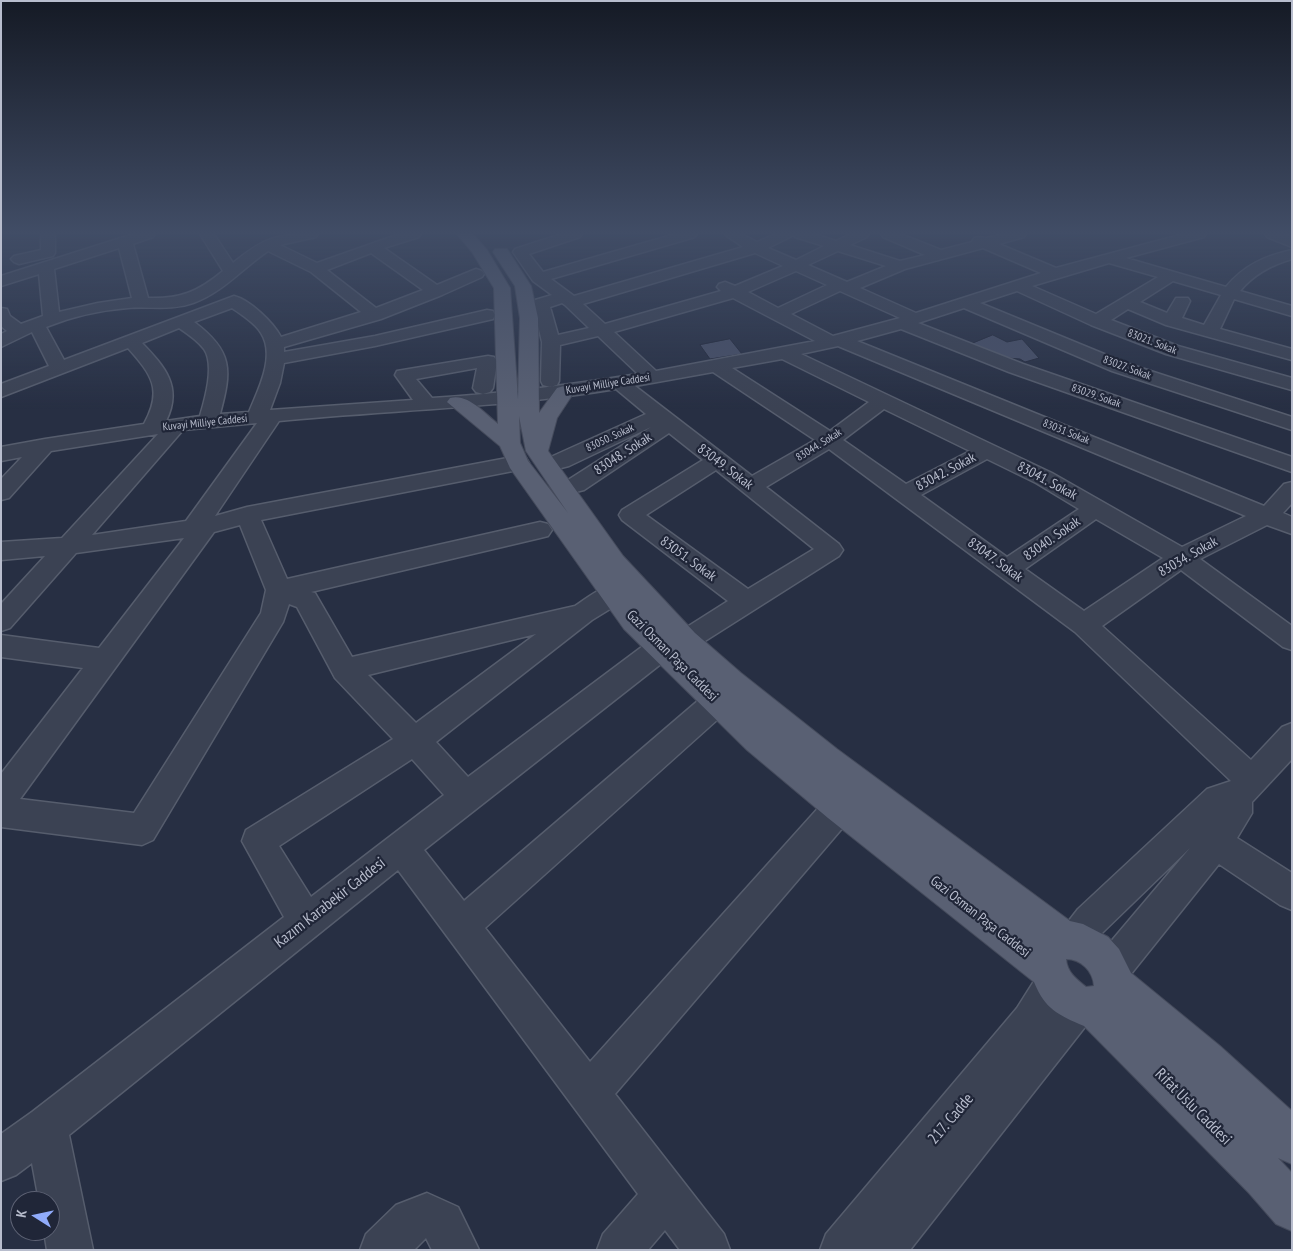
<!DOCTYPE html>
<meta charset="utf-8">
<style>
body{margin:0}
#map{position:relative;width:1293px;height:1251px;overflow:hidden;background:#272f43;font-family:"PT Sans Narrow",sans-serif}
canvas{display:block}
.frame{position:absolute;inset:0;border:2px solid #b8bdcd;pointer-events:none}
.north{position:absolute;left:10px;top:1191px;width:50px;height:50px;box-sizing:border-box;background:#202638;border:1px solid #5d6274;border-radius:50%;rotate:280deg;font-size:14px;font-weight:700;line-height:20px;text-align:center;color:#b8bdcd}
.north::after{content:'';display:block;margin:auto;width:18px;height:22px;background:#90abfa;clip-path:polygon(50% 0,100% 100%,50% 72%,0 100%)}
</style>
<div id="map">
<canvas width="1293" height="1251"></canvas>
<div class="frame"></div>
<div class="north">K</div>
</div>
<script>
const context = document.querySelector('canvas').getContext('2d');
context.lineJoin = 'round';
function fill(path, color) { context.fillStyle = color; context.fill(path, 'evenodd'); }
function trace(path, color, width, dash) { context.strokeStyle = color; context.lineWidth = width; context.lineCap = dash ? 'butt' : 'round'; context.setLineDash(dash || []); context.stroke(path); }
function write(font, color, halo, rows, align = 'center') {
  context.font = font + ' "PT Sans Narrow",sans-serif'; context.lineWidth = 4.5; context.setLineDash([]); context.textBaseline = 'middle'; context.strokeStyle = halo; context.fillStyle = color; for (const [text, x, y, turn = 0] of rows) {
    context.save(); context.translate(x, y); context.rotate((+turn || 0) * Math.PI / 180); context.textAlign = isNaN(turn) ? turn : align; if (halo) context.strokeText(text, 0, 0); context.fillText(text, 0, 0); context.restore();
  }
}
const building = new Path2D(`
 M993,335L1007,342L1022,339L1039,358L1025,362L1020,359L1007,358L971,344Z
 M730,339L742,354L710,359L700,345Z`);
fill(building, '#485068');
trace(building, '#22283a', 1);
const minor = new Path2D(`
 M41,234H55V253L53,256L19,264L14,262L11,259L14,256L41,250Z
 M133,234H155L153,237L133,244L148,298C180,299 198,292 223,271L200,234H214L233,263C266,236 277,234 318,234L316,237L280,245L317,263L399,234H421L419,237L384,248L437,285L476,269L482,271L484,274L482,277L442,295L381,319L284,347V352L375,336L487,310L493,311L495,315L493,319L375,346L284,363L280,383L270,410L413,400L395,375L397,371L488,356L494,357L497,361L493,388L490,392L483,394L476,392L473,388L477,368L416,379L432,398C501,394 569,385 638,374L598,336L560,345L559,381L557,385L550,387L543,385L541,381L542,342L533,304L535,300L552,295L533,281L513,252L515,249L561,234H582L580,237L529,254L543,272L675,234H697L695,237L551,279L574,296L743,247L724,234H742L757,242L775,234H815L836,241L850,234H869L867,237L850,245L900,261L925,255L883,237L881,234H901L941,250L972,242L974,238L979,237L986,238L1003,234H1026L1024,237L999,244L1056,268L1183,234H1206L1204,237L1126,258L1226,287C1244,265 1265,256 1292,250V259C1271,265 1254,274 1240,291L1292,306V316L1234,299L1220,329L1292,349V360L1166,325L1128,309L1111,320L1178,346L1292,378V390L1166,354L1091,325L1017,291L980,303L1126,363L1292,417V430L1112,371L964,308L918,323L1023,364L1292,457V472L1009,372L901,329L857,341L1264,506L1284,484L1292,482V503L1283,513L1292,517V534L1267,525L1200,559L1292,626V650L1283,647L1181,570L1102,626L1251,760L1282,727L1292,723V759L1252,802V813L1237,838L1292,873V910L1280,905L1219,864L1123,984L1110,989L1097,984L1092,971L1097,958L1190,848L1102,933L1090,953L1077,958L1064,953L1059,940L1064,927L1078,909L1207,789L1231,781L1075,632L829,449L766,487L839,544L843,550L839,556L694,648L685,652L676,648L672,641L676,634L728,601L622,520L619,515L622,510L703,460L669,433L584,490L576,492L568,490L565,485L568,480L651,427L569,466L561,468L553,466L550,461L553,456L646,414L616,389C504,408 391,410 279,421L215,516L247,507L518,456L526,458L529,463L526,468L518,470L261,520L287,579L540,522L548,524L552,530L548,536L540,538L311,592L315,593L352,657L575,606C589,597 605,582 623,587L627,594L623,601L592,620L436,742L468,777L651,640L661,637L671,640L674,648L671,656L424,850L464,901L707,693L717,690L727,693L731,702L727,711L485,928L590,1062L829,796L840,792L851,796L856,807L851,818L615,1094L724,1234L730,1250H680L665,1230L648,1250H597L603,1234L638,1194L398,870L69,1135L93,1250H47L44,1231H50V1201H39L32,1163L16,1175L1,1181V1134L32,1112L284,917L242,841L246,830L393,739L335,678L297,607L289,604L283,622L153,840L142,845L1,827V774L83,668L1,657V635L99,648L184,538L76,553L10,628L1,631V604L45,556L1,560V542L62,538L158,434L51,451L9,498L1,500V479L22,457L1,461V447L45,439L144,424C163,390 152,375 128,348L1,397V384L49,366L32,332L1,347V334L7,331L1,326V308L7,309L10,316L21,324L43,316L39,274L1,286V276ZM794,235L795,237L824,246L796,260L768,248ZM119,248L132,298L98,303L59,312L54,269ZM983,248L1041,273L916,313L860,288L905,269ZM268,251L311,272L361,312L281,337C273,322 250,300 234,296L64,360L46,327C71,317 101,310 128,308C150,306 171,311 193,303C222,293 243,268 268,251ZM838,251L886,266L847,282L808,265ZM371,253L423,290L376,308L327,270ZM755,253L783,266L735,286L725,282L719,284L717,287L721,291L605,324L583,304ZM1109,263L1158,277L1096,314L1032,286ZM796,271L827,285L778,308L748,292ZM1173,281L1221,295L1204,325L1182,318L1190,301L1188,298H1176L1167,313L1140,302ZM840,291L900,318L833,336L791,314ZM733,298L815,341L656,371L614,332ZM562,303L565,305L589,328L558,335L550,307ZM232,308C242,315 255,323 261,333C276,356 258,390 249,412L220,414C232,370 233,351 194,322ZM179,328C188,334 198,341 204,349C215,365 205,399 200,416L166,421C183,387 165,367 142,343ZM838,346L1246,516L1182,547L1052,473L801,354ZM782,359L869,402L830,431L732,368ZM713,372L815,440L752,476L635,386ZM884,409L970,451L906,484L843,440ZM257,423L186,521L92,535L183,430ZM987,459L1036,483L1079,509L1007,557L921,495ZM716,470L814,549L748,589L646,515ZM1096,519L1163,558L1084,611L1025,569ZM240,525L266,590L261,613L134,813L20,799L214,532ZM536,634L416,723L368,675ZM412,759L444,795L311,897L279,846Z
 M1265,234H1284L1292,237V247L1267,237Z
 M1054,964L1067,970L1073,983L1070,990L1079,986L1092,992L1098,1005L1092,1018L910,1250H820L826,1234L1017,1008L1041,970Z
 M427,1193L458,1207L479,1250H432L426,1238L414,1250H360L366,1234L396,1205Z`);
const major = new Path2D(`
 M457,234H473L487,250L510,288L518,399L520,318L515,286L493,252L495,249H507L531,286L538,318L539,413L557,388L564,386L571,388L574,392L557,418L548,451L623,556L695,633L741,673L837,749L1070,921L1083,924L1108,937L1119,949L1131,973L1220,1046L1292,1111V1164L1278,1158L1292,1173V1231L1276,1224L1249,1193L1084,1026C1058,1015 1045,1009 1034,982L828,818L747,750L624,629L510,468L500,446L447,402L450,398C468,393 484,413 498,424L494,288L472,252ZM519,416L526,451L568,513L528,461L520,443ZM1066,959C1081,959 1093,971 1094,986L1086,987C1076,979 1067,972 1066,959Z`);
trace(minor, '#565d6d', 3);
trace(major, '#454b5c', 2);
fill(minor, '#3b4253');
fill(major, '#596073');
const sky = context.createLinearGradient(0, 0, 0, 409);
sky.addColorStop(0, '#151a25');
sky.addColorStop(0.57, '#414d66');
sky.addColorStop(1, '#414d6600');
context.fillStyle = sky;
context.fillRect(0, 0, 1293, 409);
write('11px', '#b8bdcd', '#202638', [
 ["83021. Sokak",1152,342,21],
 ["83027. Sokak",1127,368,20],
 ["Kuvayi Milliye Caddesi",608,384,-9],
 ["83029. Sokak",1096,396,19],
 ["Kuvayi Milliye Caddesi",205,423,-6],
 ["83031 Sokak",1066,432,22],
 ["83050. Sokak",610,438,-25],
 ["83044. Sokak",819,445,-32]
]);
write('14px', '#b8bdcd', '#202638', [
 ["83048. Sokak",623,454,-33],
 ["83049. Sokak",725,467,37],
 ["83042. Sokak",946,472,-28],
 ["83041. Sokak",1047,481,28],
 ["83040. Sokak",1052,539,-35],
 ["83034. Sokak",1188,557,-30],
 ["83051. Sokak",688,559,36],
 ["83047. Sokak",995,560,36],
 ["Gazi Osman Paşa Caddesi",672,656,45],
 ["Gazi Osman Paşa Caddesi",980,917,38]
]);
write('16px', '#b8bdcd', '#202638', [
 ["Kazım Karabekir Caddesi",330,903,-38],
 ["Rifat Uslu Caddesi",1193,1107,45],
 ["217. Cadde",951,1119,-50]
]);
</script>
